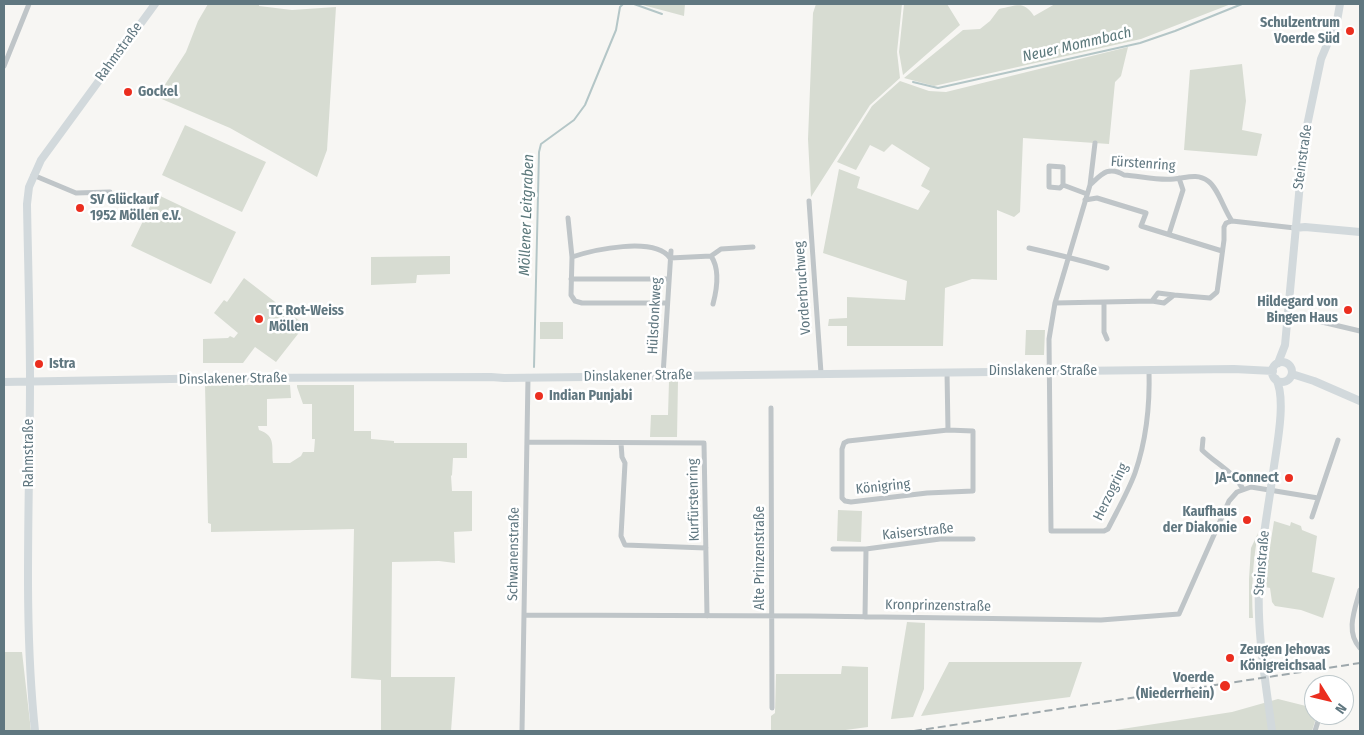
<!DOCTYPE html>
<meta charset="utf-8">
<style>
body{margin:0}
#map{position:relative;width:1364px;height:735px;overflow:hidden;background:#f7f6f3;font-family:"Fira Sans Condensed",sans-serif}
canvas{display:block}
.frame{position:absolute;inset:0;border:5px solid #607780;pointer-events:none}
.north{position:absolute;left:1304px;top:675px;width:50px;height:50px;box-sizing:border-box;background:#fff;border:1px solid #bfc9cc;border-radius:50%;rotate:126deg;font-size:14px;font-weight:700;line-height:20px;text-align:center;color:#607780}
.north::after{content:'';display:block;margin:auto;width:18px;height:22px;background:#eb2e1f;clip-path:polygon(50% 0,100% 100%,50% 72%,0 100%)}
</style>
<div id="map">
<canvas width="1364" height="735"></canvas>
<div class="frame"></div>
<div class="north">N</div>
</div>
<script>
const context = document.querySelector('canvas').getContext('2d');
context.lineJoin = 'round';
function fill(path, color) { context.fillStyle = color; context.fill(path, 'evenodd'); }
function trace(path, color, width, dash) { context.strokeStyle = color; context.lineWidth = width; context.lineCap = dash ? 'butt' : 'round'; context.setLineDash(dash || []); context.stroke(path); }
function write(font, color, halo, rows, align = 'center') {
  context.font = font + ' "Fira Sans Condensed",sans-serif'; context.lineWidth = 5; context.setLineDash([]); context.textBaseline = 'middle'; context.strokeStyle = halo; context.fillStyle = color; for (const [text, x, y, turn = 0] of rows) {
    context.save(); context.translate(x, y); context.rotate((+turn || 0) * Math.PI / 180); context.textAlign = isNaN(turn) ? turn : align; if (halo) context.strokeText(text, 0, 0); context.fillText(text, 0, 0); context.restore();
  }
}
fill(new Path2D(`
 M208,4H259V6L292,10L336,7L327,150L317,177L230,128L157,97L186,52L198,21Z
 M639,4H685L684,16Z
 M816,4H902L897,52L900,78L870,105L811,197L808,139L813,13Z
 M904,4H947L960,25L903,75L899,52Z
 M1055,4H1231L1141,39L934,86L904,78L963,30L980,29L990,21L999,9C1017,6 1023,0 1034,16Z
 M1128,47L1121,76L1115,82L1109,144L1023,138L1020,212L1014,217L997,210V280L972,279L945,288L943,346H847V326H828L829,319L847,318V297L905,300L907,281L823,253L839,169L860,177L857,188L918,210L930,191L921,186L930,168L892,144L884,152L870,145L856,170L837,162L872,106L900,81L929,91L946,92Z
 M1242,64L1246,101L1242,130L1262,134L1257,156L1184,150L1190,70Z
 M185,125L266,162L242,212L162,175Z
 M156,194L236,232L211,284L131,246Z
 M450,256V274L417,275L416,283L371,285V257Z
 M244,278L305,325L276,362L255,347L243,363H203V339L228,338L230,336L234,338L238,333L214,313L224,300L227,302Z
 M540,322H563V339H540Z
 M1026,330H1045L1044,355H1025Z
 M669,381H678L677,437H650L651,415H668Z
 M205,385H290L291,398L267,399V426H258L259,430C277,436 271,448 273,463H290L301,456L303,452H314L315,439H312V404H303L297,387V385H354V431H371V439L394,441V443H467V458H453L452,475L451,476L452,491H472V531L454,532L455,563L439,561L392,562L391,677H455L451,731H381V680L351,678L354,529L211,532V524L208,523Z
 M838,510L862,511L861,542L837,541Z
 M1274,521L1290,526L1291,522L1301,526L1302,530L1317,536L1312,572L1335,578L1323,618L1301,610L1275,606L1272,602L1270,588L1265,587V579Z
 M1258,533C1253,561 1251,589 1253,618H1249V579L1251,548Z
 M907,622L925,623L924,689L913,717L891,719Z
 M4,652H22L31,731H4Z
 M949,662H1082L1070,697L921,716Z
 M842,666L868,667V727L838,731H771V716L775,713L776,674H841Z
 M1278,699L1314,708V715H1317L1312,731H1109L1232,712Z`), '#d7dcd2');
trace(new Path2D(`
 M634,4L662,14
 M913,82L938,88L1140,43L1175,31L1242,4
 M534,367L539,152L541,144L574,120L585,105L616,30L620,7L623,4`), '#b4c6c7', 2);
trace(new Path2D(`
 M4,66L29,4
 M1095,143L1090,185C1101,175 1108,165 1124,175C1140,176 1158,181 1174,179C1186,178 1197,173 1208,181C1218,188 1224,210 1232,221L1295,228
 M33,175L76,193L110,192
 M1063,185V167L1049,166V187L1060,188L1063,185L1087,194
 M1090,185L1055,303L1049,339L1051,531H1104L1108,529C1117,511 1128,492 1135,473C1146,441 1150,404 1149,370
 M1085,200L1097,198L1146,213L1141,226L1222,251
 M809,201L821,373
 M568,218L572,257L571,295L575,301L582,303H667
 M1169,234L1183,190L1179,178
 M1029,248C1055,254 1081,260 1107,268
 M711,256L721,249L753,247
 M572,257C593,250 654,236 670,258L711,256C720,269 717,289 713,304
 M571,279H668
 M1152,301L1158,293L1174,295
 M1055,303L1152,301L1164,303L1174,295L1210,298L1217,292L1218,285L1224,240V227L1226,223L1232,221
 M1104,303V332L1107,339
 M1288,314L1360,331
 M947,372L948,430L973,431V491L927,493L851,502L845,501L842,498V449L844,443L848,441L948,430
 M663,375L671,251
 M771,408L772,708
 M1203,439L1202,450C1215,463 1234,472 1243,489
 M528,442L704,443L707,616
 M621,443L622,457L625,463L621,536L625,545L706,548
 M1312,517L1338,440
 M833,549H866L940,539H973
 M1360,590C1355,609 1345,632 1360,648
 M525,615L810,616L1101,620L1179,614L1229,501L1237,492L1251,487L1318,498
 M865,617L866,549
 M522,731L528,378
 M1315,731L1320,715`), '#bfc5c8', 5);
trace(new Path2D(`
 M1295,228L1305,227L1360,232
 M1272 372a10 10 0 1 1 20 0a10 10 0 1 1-20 0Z
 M1278,363L1285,345L1304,140L1321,59L1337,21L1340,4
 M1292,374L1314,381L1360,401
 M4,382L226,378L491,377L504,378L1234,369L1273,371
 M35,731C23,616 30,498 30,382C30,323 28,263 27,204L29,187L41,160L155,4
 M1272,731C1266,684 1257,635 1259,587C1260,549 1268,511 1273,473C1276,450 1287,399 1276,379`), '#d2d9dc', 8);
trace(new Path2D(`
 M914,731L1360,663`), '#9ea8ac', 2, [8, 4]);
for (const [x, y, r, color] of [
 [1350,31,5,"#eb2e1f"],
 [128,92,5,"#eb2e1f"],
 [80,208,5,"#eb2e1f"],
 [1348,310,5,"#eb2e1f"],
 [259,319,5,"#eb2e1f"],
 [39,364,5,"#eb2e1f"],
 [539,396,5,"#eb2e1f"],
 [1289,478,5,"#eb2e1f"],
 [1247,520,5,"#eb2e1f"],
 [1230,658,5,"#eb2e1f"],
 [1225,686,6,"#eb2e1f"]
]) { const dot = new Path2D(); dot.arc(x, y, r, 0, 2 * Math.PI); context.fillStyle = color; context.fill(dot); trace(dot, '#fff', 2); }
write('bold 14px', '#607780', '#fff', [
 ["Schulzentrum",1340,23,"right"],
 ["Voerde Süd",1340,39,"right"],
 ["Gockel",138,92],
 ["SV Glückauf",90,200],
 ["1952 Möllen e.V.",90,216],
 ["Hildegard von",1338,302,"right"],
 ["Bingen Haus",1338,318,"right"],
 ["TC Rot-Weiss",269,311],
 ["Möllen",269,327],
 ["Istra",49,364],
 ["Indian Punjabi",549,396],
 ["JA-Connect",1279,478,"right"],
 ["Kaufhaus",1237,512,"right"],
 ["der Diakonie",1237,528,"right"],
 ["Zeugen Jehovas",1240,650],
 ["Königreichsaal",1240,666],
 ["Voerde",1214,678,"right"],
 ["(Niederrhein)",1214,694,"right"]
], 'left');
write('14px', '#607780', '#fff', [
 ["Rahmstraße",119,52,-54],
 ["Steinstraße",1303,157,-82],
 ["Fürstenring",1143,164,4],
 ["Vorderbruchweg",803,288,-94],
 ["Hülsdonkweg",655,316,-87],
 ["Dinslakener Straße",1043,371],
 ["Dinslakener Straße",638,376,-1],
 ["Dinslakener Straße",233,379,-1],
 ["Rahmstraße",29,453,-90],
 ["Königring",883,487,-6],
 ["Herzogring",1111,492,-64],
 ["Kurfürstenring",694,500,-91],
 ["Kaiserstraße",918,532,-6],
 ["Schwanenstraße",514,554,-89],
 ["Alte Prinzenstraße",760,558,-90],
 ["Steinstraße",1262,563,-85],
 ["Kronprinzenstraße",938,606,1]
]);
write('italic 15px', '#5b787b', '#fff', [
 ["Neuer Mommbach",1077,45,-13],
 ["Möllener Leitgraben",527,215,-88]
]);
</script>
